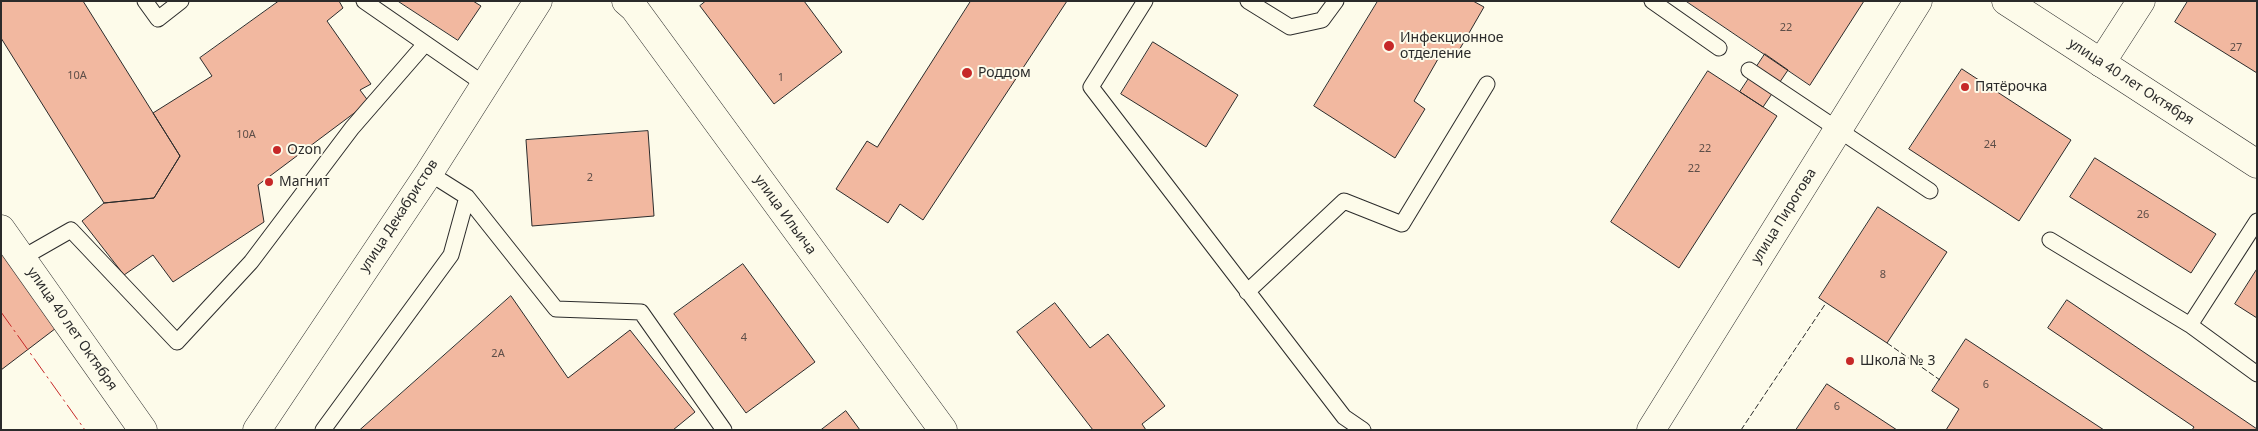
<!DOCTYPE html>
<meta charset="utf-8">
<style>
body{margin:0}
#map{position:relative;width:2258px;height:431px;overflow:hidden;background:#fdfbea;font-family:"Noto Sans",sans-serif}
canvas{display:block}
.frame{position:absolute;inset:0;border:2px solid #2b2b2b;pointer-events:none}
</style>
<div id="map">
<canvas width="2258" height="431"></canvas>
<div class="frame"></div>
</div>
<script>
const context = document.querySelector('canvas').getContext('2d');
context.lineJoin = 'round';
function fill(path, color) { context.fillStyle = color; context.fill(path, 'evenodd'); }
function trace(path, color, width, dash) { context.strokeStyle = color; context.lineWidth = width; context.lineCap = dash ? 'butt' : 'round'; context.setLineDash(dash || []); context.stroke(path); }
function write(font, color, halo, rows, align = 'center') {
  context.font = font + ' "Noto Sans",sans-serif'; context.lineWidth = 4; context.setLineDash([]); context.textBaseline = 'middle'; context.strokeStyle = halo; context.fillStyle = color; for (const [text, x, y, turn = 0] of rows) {
    context.save(); context.translate(x, y); context.rotate((+turn || 0) * Math.PI / 180); context.textAlign = isNaN(turn) ? turn : align; if (halo) context.strokeText(text, 0, 0); context.fillText(text, 0, 0); context.restore();
  }
}
const building = new Path2D(`
 M1,1H83L180,156L154,198L104,203L1,38Z
 M279,1H339L343,8L327,21L371,84L360,90L369,102L258,185L264,222L173,282L153,255L124,275L82,221L104,203L154,198L180,156L153,113L212,76L200,58Z
 M398,1H473L481,6L458,40Z
 M706,1H804L842,52L774,104L700,6Z
 M971,1H1067L923,220L900,204L888,223L836,189L867,141L877,147Z
 M1378,1H1473L1484,7L1454,59L1442,52L1414,101L1425,109L1395,158L1314,106Z
 M1686,1H1864L1810,85Z
 M2188,1H2257V73L2175,22Z
 M1153,42L1238,95L1206,147L1121,94Z
 M1765,54L1788,70L1763,107L1740,92Z
 M1962,69L2071,140L2019,221L1909,149Z
 M1708,71L1777,116L1679,268L1611,222Z
 M648,131L654,216L532,226L526,140Z
 M2095,158L2216,234L2191,273L2070,197Z
 M1878,207L1947,252L1887,343L1819,298Z
 M1,231L64,322L1,370Z
 M743,264L815,362L746,413L674,314Z
 M2257,269V318L2235,304Z
 M511,296L568,378L630,330L695,412L673,430H360Z
 M2067,300L2257,429V430H2192L2194,427L2048,328Z
 M1055,303L1090,348L1108,334L1165,406L1142,424L1146,430H1093L1017,332Z
 M1966,339L2104,430H1946L1959,409L1932,391Z
 M1827,384L1897,430H1796Z
 M846,411L860,430H821Z`);
fill(building, '#f2b8a0');
trace(building, '#2b2b2b', 1);
const lane = new Path2D(`
 M145,1L158,19L181,1
 M364,1L484,84
 M1145,1L1091,87L1344,417L1363,430
 M1248,1L1290,27L1322,20L1336,1
 M1652,1L1719,48
 M1749,70L1930,191
 M429,173L467,197L556,309L641,312L724,430
 M2050,240L2190,325L2257,221
 M22,258L71,230L177,342L251,262L352,128L425,44
 M1247,292L1344,201L1402,224L1487,84
 M2190,325L2257,374
 M323,430L451,255L467,197`);
const street = new Path2D(`
 M2101,63L2141,1
 M1,229L143,430
 M1651,430L1918,1`);
const secondary = new Path2D(`
 M626,1L634,8L943,430
 M2006,1L2257,164
 M257,430L429,173L538,1`);
trace(lane, '#2b2b2b', 17);
trace(street, '#2b2b2b', 29);
trace(secondary, '#2b2b2b', 29);
trace(lane, '#fdfbea', 15);
trace(street, '#fdfbea', 28);
trace(secondary, '#fdfbea', 28);
trace(new Path2D(`
 M1887,343L1940,380
 M1741,430L1826,303`), '#2b2b2b', 1, [6, 2.5]);
trace(new Path2D(`
 M1,312L85,430`), '#c62828', 1, [18, 4, 2.5, 4]);
for (const [x, y, r, color] of [
 [1389,46,6,"#c62828"],
 [967,73,6,"#c62828"],
 [1965,87,5,"#c62828"],
 [277,150,5,"#c62828"],
 [269,182,5,"#c62828"],
 [1850,361,5,"#c62828"]
]) { const dot = new Path2D(); dot.arc(x, y, r, 0, 2 * Math.PI); context.fillStyle = color; context.fill(dot); trace(dot, '#fdfbea', 2); }
write('11px', '#5d4e48', null, [
 ["22",1786,28],
 ["27",2236,48],
 ["10А",77,76],
 ["1",781,78],
 ["10А",246,135],
 ["24",1990,145],
 ["22",1705,149],
 ["22",1694,169],
 ["2",590,178],
 ["26",2143,215],
 ["8",1883,275],
 ["4",744,338],
 ["2А",498,354],
 ["6",1986,385],
 ["6",1837,407]
]);
write('14px', '#2b2b2b', '#fdfbea', [
 ["Инфекционное",1400,38],
 ["отделение",1400,54],
 ["Роддом",978,73],
 ["Пятёрочка",1975,87],
 ["Ozon",287,150],
 ["Магнит",279,182],
 ["Школа № 3",1860,361]
], 'left');
write('14px', '#2b2b2b', '#fdfbea', [
 ["улица 40 лет Октября",2131,82,33],
 ["улица Ильича",785,215,54],
 ["улица Декабристов",399,216,-57],
 ["улица Пирогова",1784,216,-58],
 ["улица 40 лет Октября",72,329,55]
]);
</script>
